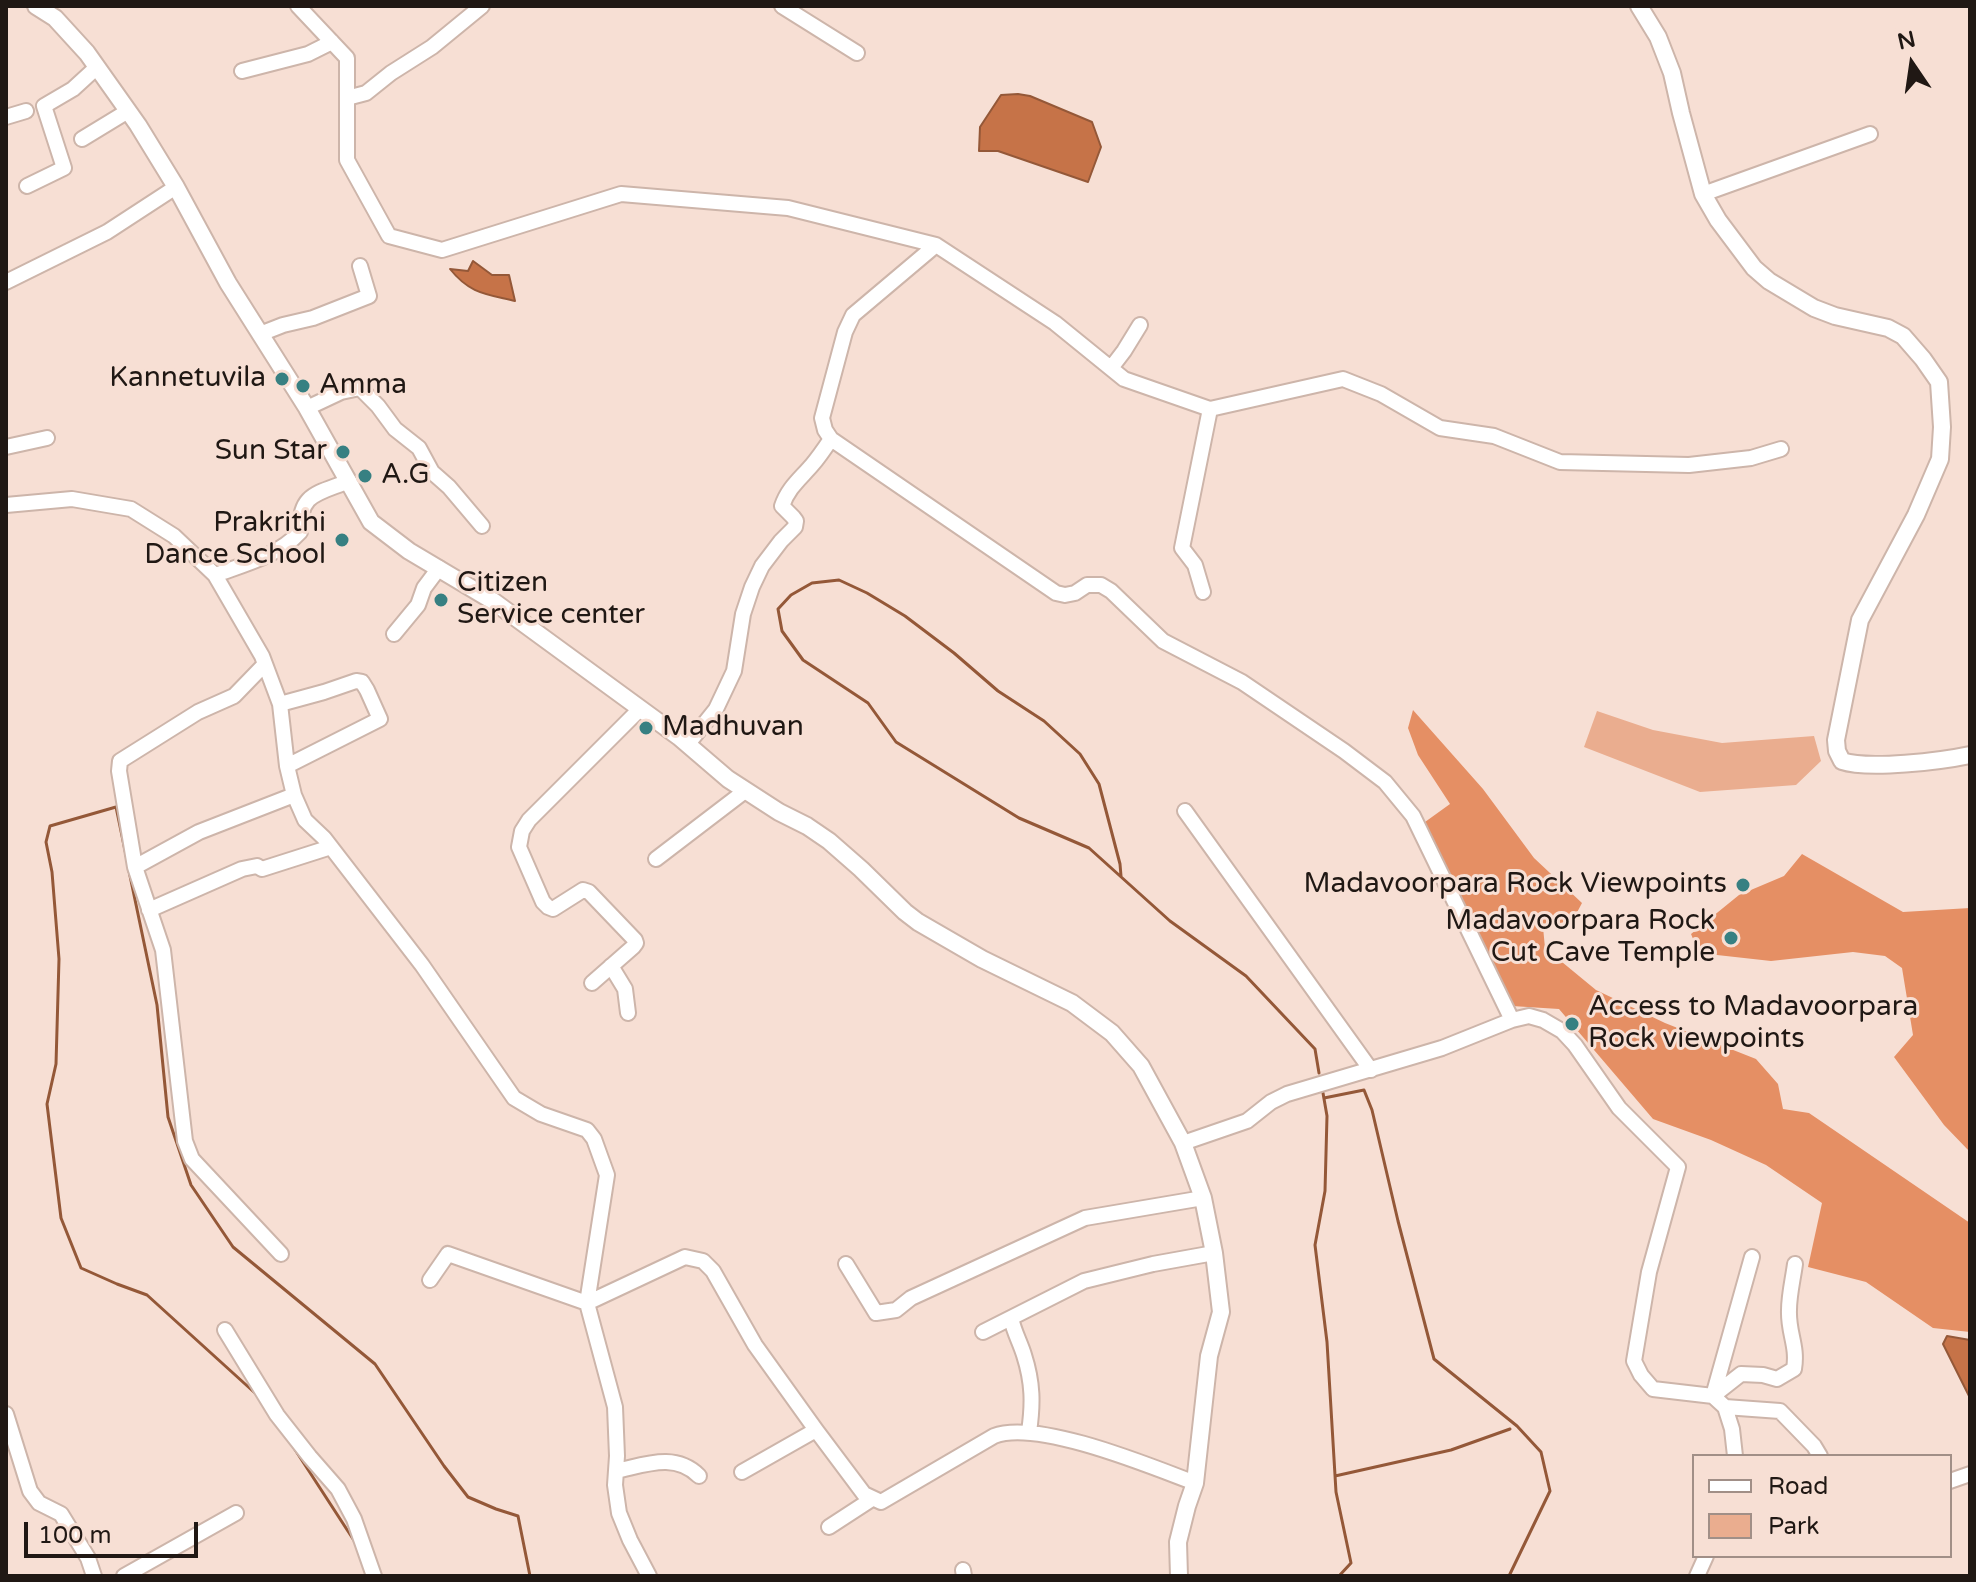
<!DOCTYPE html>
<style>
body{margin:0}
#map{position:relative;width:1976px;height:1582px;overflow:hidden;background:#f7dfd4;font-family:"Varela Round",sans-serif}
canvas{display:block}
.frame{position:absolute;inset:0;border:8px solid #201814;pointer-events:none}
.legend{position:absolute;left:1692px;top:1454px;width:260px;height:104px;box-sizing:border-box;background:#f7dfd4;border:2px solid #a18f87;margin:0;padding:10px 14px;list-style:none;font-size:24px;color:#201814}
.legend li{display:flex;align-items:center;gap:16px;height:40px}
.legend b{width:40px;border:2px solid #a18f87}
.north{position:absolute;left:1872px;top:24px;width:80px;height:80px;-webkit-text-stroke:6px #f7dfd4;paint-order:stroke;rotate:347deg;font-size:22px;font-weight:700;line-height:32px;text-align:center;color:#201814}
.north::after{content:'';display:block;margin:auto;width:28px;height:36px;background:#201814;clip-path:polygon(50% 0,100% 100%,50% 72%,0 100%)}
.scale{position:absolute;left:24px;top:1522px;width:174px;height:36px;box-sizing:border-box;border:4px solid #201814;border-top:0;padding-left:10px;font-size:24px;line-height:28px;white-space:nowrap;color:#201814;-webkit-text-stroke:6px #f7dfd4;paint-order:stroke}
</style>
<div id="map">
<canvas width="1976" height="1582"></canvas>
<div class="frame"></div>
<ul class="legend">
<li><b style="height:10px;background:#fff"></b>Road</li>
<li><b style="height:22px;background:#eaad8f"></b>Park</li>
</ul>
<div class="north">N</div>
<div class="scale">100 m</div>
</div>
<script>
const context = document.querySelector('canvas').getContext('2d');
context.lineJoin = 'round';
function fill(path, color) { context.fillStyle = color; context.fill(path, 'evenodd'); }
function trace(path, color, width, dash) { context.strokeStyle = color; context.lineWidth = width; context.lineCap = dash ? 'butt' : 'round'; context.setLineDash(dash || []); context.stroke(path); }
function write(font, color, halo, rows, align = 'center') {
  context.font = font + ' "Varela Round",sans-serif'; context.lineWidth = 6; context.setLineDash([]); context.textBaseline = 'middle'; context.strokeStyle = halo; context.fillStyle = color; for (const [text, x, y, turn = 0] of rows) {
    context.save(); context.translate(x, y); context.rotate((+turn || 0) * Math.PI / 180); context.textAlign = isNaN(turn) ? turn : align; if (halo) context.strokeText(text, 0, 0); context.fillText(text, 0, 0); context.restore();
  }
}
fill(new Path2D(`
 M1597,711L1653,730L1722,743L1814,736L1821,761L1796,785L1700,792L1584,747Z`), '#eaad8f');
fill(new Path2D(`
 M1413,710L1483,789L1534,858L1582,903L1573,920L1543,927L1545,948L1596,990L1665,1023L1756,1059L1778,1084L1783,1109L1809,1113L1970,1223V1332L1933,1328L1866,1282L1808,1267L1822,1203L1766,1165L1711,1140L1653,1119L1559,1009L1512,1006L1425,822L1450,804L1418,755L1408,728Z
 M1802,854L1903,912L1970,908V1152L1944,1125L1894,1057L1913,1035L1902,968L1885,956L1853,952L1771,961L1699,953L1691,934L1739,895L1784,876Z`), '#e58f64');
const water = new Path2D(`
 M1018,94L1030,96L1092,122L1101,147L1088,182L998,151H979L980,127L1001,95Z
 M473,261L492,275H509L515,301C486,294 470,294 450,269L468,271Z
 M1947,1336L1970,1340V1398L1943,1344Z`);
fill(water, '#c67348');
trace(water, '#945838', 2);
trace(new Path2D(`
 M127,860L116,807L50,826L46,842L52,872L59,959L56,1064L47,1104L61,1218L81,1268L117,1284L147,1295L255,1393
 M129,871L157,1005L168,1117L191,1185L233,1247L375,1364L444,1466L468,1497L496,1509L518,1516L530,1576
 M1121,876L1120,864L1099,784L1080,754L1044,721L998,691L954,653L905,616L867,593L839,580L812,583L791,595L778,609L782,631L803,660L868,703L896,742L1019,818L1089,848L1170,921L1246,976L1315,1049L1319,1073
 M1323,1093L1327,1116L1325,1191L1315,1245L1327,1342L1336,1492L1351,1563L1339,1576
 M1324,1098L1364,1090L1372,1110L1398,1221L1434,1359L1517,1426L1541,1452L1550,1491L1509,1576
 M294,1448L355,1542
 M1335,1476L1451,1450L1510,1429`), '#945838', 3);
const minor = new Path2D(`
 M298,6L347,58V160L389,236L442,250L621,194L788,208L936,245L1055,323L1124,379L1210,409L1343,379L1381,394L1440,428L1494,436L1560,462L1689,465L1751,458L1781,449
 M782,6L857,53
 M242,71L308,54L332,42
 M347,98L366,93L391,73L432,47L482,6
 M6,117L26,111
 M82,139L128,111
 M27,186L64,168L44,106L73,89L97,67
 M1703,194L1870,134
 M6,282L107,232L176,187
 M260,334L283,325L313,318L369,296L360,266
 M1111,368L1124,351L1140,325
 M307,408L341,392L360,388L378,406L395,429L419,448L432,472L449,487L482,526
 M831,439L1056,593L1065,595L1075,593L1087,585H1101L1111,591L1163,641L1242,682L1344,751L1385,782L1413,816L1512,1020
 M6,447L47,438
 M6,505L72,499L131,509L174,536L215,575L262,656L280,704L287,766L294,795L305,820L324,838L422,965L514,1098L541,1114L587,1130L594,1139L607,1175L587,1303L615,1407L617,1456L615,1485L619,1513L630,1540L649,1576
 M215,575C245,564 278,556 300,532C299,493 317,494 349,481
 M1203,592L1195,565L1182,548L1210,409
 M394,634L418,605L424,588L439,568
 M265,664L234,696L198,712L120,761L119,771L135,867L163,950L185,1141L192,1159L281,1254
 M280,704L324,692L356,681L362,682L367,690L380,719L287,766
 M688,744L716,709L734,671L743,614L752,587L762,566L781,541L795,527L796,521L793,517L782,506C788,488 800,479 812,465C819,457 825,448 831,439L825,430L822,418L845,332L853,315L936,245
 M1185,811L1371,1070
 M656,859L745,791
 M135,867L199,832L294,795
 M149,910L242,869L257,866L262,869L331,847
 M611,966L625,989L628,1013
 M592,983L633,947L636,943L635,940L589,892L583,890L553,909L548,907L543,902L519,847L522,831L529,820L640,709
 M1183,1143L1247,1121L1271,1102L1287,1094L1442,1048L1512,1020L1529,1016L1543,1020L1562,1031L1575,1045L1619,1108L1678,1167L1649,1272L1634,1361L1641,1375L1653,1389L1713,1396L1725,1407L1732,1429L1735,1456
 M846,1264L876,1313L896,1310L911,1298L1085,1218L1203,1198
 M430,1280L448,1254L587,1303L685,1257L703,1261L713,1271L755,1345L816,1430L864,1494L881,1502L994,1436C1037,1419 1150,1466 1195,1483
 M1011,1318C1014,1332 1020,1342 1024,1355C1033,1383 1033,1404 1029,1432
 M225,1330L277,1415L310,1457L338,1489L354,1519L374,1576
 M983,1332L1084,1281L1153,1264L1214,1253
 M1713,1396L1741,1374L1763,1375L1777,1379L1794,1369C1798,1346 1788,1333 1789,1310C1789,1295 1793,1279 1795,1264
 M1713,1396L1752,1257
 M1725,1407L1780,1411L1814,1446L1820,1456
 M6,1414L30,1491L39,1503L61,1514L88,1558L94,1576
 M616,1471C645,1465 675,1452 699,1476
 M742,1472L816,1430
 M1950,1481L1970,1474
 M829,1527L872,1499
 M963,1570L964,1576
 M124,1576L236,1513
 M1697,1576L1706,1556`);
const major = new Path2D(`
 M36,6L55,18L87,53L138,125L176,187L228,283L307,408L371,522L409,551L493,601L679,737L728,779L779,812L807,826L829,841L861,869L905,912L918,922L982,959L1072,1003L1112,1033L1141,1066L1183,1143L1203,1198L1214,1253L1221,1312L1209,1356L1195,1483L1187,1506L1178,1542L1179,1576
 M1639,6L1658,37L1672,73L1681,113L1703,194L1718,220L1754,268L1769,281L1814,308L1835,316L1888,328L1903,336L1923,359L1939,382L1942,427L1940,459L1916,515L1860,620L1836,740L1837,751L1842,761C1868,770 1942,761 1970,755`);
trace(minor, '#cdb5aa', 18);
trace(major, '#cdb5aa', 20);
trace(minor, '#fff', 14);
trace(major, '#fff', 16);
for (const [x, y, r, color] of [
 [282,379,8,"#378082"],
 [303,386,8,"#378082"],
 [343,452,8,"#378082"],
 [365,476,8,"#378082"],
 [342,540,8,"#378082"],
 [441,600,8,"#378082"],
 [646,728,8,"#378082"],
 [1743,885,8,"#378082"],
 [1731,938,8,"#378082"],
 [1572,1024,8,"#378082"]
]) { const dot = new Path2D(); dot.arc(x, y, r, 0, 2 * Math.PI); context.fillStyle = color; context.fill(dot); trace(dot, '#f7dfd4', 3); }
write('28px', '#201814', '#f7dfd4', [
 ["Kannetuvila",266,379],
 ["Amma",319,386,"left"],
 ["Sun Star",327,452],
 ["A.G",381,476,"left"],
 ["Prakrithi",326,524],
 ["Dance School",326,556],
 ["Citizen",457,584,"left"],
 ["Service center",457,616,"left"],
 ["Madhuvan",662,728,"left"],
 ["Madavoorpara Rock Viewpoints",1727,885],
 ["Madavoorpara Rock",1715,922],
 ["Cut Cave Temple",1715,954],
 ["Access to Madavoorpara",1588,1008,"left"],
 ["Rock viewpoints",1588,1040,"left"]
], 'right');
</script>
